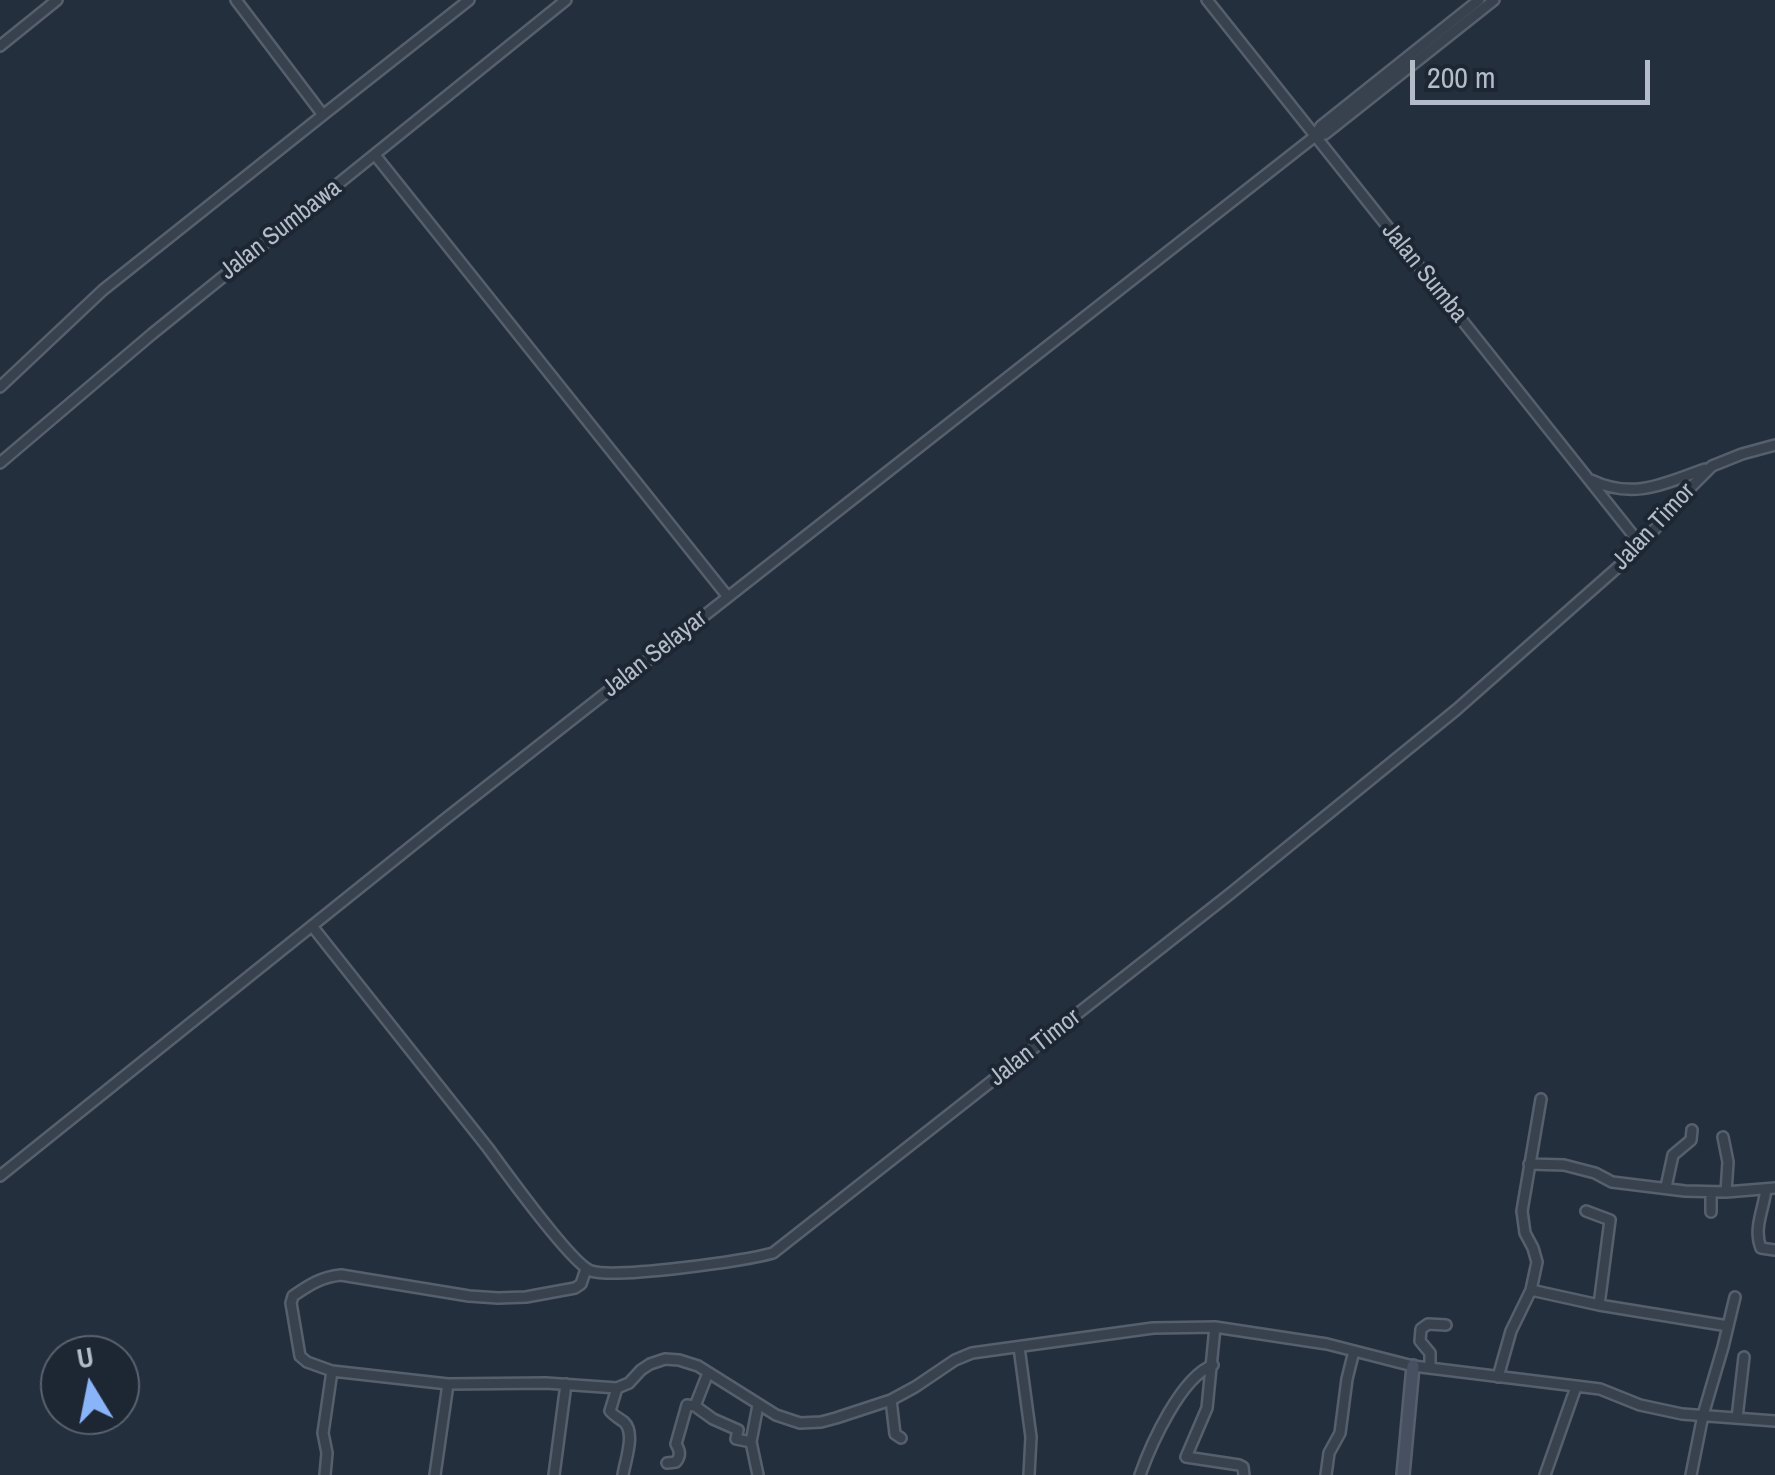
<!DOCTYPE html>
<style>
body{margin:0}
#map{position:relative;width:1775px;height:1475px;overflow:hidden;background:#242f3e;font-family:"Archivo Narrow",sans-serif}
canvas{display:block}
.north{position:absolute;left:40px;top:1335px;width:100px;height:100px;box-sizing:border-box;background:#1d2633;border:2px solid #59626f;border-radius:50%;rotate:350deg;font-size:28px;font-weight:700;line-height:40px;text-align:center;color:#b4bcc9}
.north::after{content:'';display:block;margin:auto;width:35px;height:45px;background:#8ab4f8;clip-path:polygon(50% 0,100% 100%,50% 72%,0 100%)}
.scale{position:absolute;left:1410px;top:60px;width:240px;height:45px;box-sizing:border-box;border:5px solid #b4bcc9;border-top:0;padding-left:12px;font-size:30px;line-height:35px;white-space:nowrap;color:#b4bcc9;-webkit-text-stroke:8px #1d2633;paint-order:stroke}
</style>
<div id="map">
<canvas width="1775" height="1475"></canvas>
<div class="north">U</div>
<div class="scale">200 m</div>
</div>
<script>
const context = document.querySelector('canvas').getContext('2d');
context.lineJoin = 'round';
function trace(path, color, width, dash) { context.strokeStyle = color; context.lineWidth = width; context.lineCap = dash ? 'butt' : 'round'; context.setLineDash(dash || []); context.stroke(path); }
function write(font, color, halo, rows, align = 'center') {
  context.font = font + ' "Archivo Narrow",sans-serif'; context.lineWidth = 8; context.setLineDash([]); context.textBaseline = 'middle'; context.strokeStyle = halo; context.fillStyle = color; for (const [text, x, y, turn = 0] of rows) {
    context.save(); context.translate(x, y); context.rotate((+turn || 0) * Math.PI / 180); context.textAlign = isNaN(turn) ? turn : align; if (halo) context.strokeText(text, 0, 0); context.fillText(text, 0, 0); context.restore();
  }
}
const street = new Path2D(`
 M236,0L323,115L469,0
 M1207,0L1641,545
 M1479,0L1321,126L1314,137L1325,134L1494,0
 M0,46L57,0
 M375,155L728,597
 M0,387L103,290L323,115
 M0,463L152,334L566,0
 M1591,480C1634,500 1663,484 1705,469
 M312,926C371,1000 430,1074 488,1148C504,1170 572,1264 591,1271C616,1279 744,1261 773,1253L1231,893L1456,710L1635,552L1691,487L1712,466L1742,454L1775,445
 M1723,1137L1728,1162L1726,1192
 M1529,1164L1564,1165L1595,1173L1612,1182L1685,1191L1726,1192L1775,1188
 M0,1176L444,820L1314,137
 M1666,1187L1673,1155L1691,1140L1692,1130
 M1766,1189C1764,1209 1753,1228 1761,1248L1775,1250
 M1586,1211L1610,1220L1599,1305
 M1711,1212V1192
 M586,1269L581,1284L575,1288L526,1297L498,1298L469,1296L341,1275C321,1277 309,1285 293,1296L291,1303L300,1356L307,1362L332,1371L448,1384L546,1383L617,1388L629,1383L641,1370L650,1364L665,1359L679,1360L698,1366L776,1415L800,1423L821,1422L836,1418L891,1400L915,1387L955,1360L972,1353L1153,1328L1215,1327L1327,1344L1413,1366L1600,1389L1640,1405L1682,1414L1775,1421
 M1531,1290L1599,1305L1728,1326
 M1215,1327L1207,1408L1186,1457L1239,1465L1243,1467L1244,1475
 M1019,1347L1031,1437L1029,1475
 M1430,1368V1353L1420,1341L1421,1329L1428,1324L1446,1325
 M1498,1377L1511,1331L1531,1290L1537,1262L1533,1248L1525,1233L1522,1211L1541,1099
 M617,1388L610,1411C614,1416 619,1418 624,1422C636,1433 625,1461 623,1475
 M891,1400L895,1434L901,1438
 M695,1406L713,1419L738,1430L736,1439L751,1442
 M1737,1418L1744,1357
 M667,1463L676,1462C681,1455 680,1451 676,1444L687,1405L695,1406L708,1373
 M325,1475L327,1453L323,1433L332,1371
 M435,1475L448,1384
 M554,1475L566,1384
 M758,1475L751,1442L758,1405
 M1140,1475C1151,1444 1181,1377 1213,1365
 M1326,1475L1329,1453L1340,1433L1347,1379L1354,1351
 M1545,1475L1576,1387
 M1691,1475L1703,1415L1723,1347L1735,1297`);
const secondary = new Path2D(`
 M1403,1475L1413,1366`);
trace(street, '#565f6c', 14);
trace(secondary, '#565f6c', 16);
trace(street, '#38414e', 9);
trace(secondary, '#465061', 11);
write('25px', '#b4bcc9', '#1d2633', [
 ["Jalan Sumbawa",281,230,-38],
 ["Jalan Sumba",1424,273,51],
 ["Jalan Timor",1654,527,-47],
 ["Jalan Selayar",655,654,-38],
 ["Jalan Timor",1035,1048,-38]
]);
</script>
